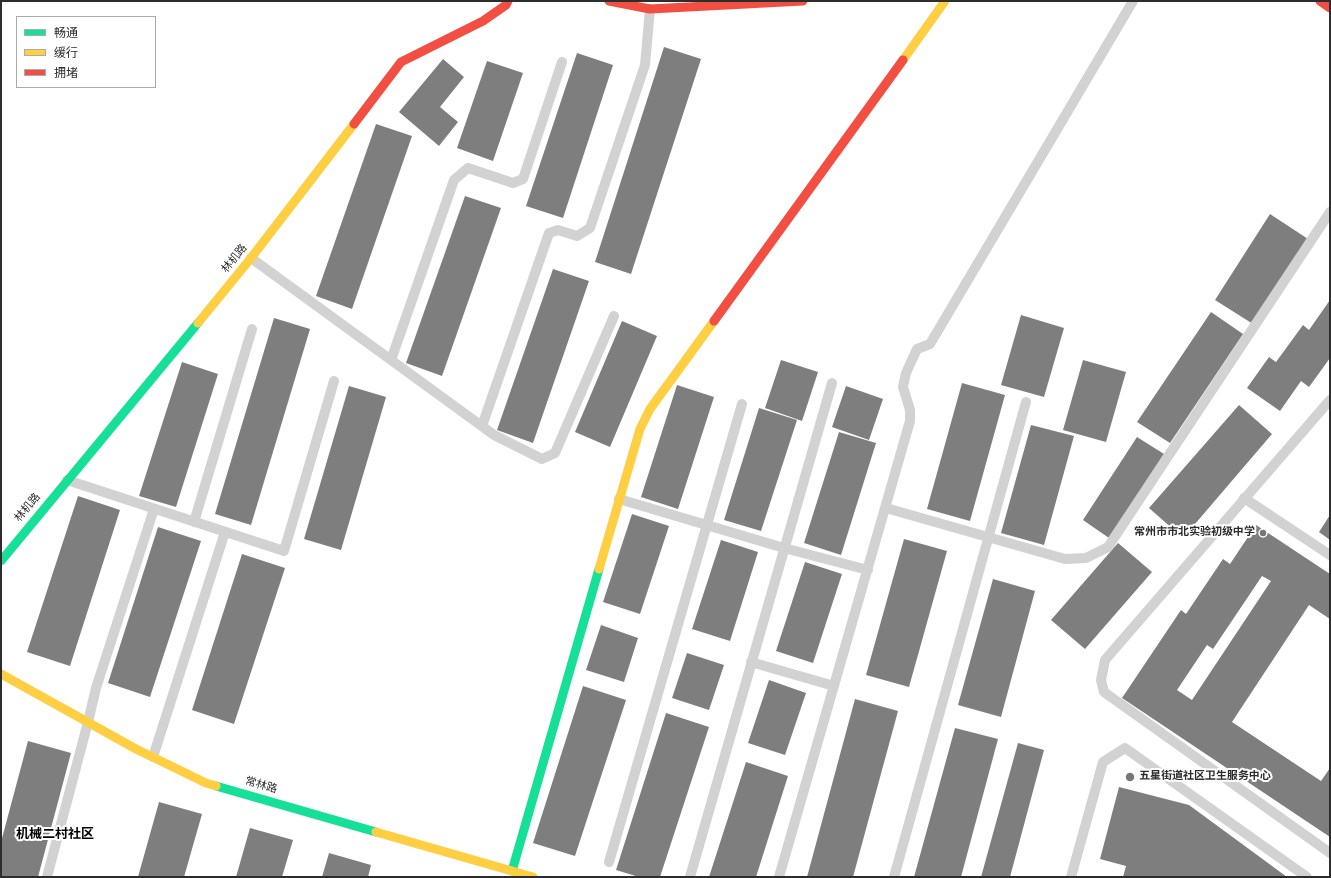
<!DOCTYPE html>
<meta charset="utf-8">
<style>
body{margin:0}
#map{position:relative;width:1331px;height:878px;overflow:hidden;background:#fff;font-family:"Source Sans 3","Noto Sans SC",sans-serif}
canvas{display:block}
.frame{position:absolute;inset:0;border:2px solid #2d2d2d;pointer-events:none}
.legend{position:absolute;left:16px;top:16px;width:140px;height:72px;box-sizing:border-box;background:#fff;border:1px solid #ababab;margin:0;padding:5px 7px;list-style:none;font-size:12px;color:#2d2d2d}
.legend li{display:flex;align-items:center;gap:8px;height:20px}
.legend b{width:20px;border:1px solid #ababab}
</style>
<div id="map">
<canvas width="1331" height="878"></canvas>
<div class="frame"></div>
<ul class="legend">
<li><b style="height:5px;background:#16e098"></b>畅通</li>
<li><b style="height:5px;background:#ffcf43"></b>缓行</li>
<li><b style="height:5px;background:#f24e42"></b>拥堵</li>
</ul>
</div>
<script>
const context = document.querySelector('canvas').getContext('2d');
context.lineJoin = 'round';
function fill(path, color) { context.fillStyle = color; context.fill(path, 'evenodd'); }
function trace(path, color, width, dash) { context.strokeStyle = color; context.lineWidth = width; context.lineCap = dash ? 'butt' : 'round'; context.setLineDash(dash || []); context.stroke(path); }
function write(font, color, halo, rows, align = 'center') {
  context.font = font + ' "Source Sans 3","Noto Sans SC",sans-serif'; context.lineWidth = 4; context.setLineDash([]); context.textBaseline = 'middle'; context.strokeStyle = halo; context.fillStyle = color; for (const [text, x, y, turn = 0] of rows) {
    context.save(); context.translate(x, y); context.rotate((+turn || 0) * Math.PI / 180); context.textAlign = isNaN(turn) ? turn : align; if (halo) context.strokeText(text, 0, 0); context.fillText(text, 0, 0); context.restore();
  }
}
fill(new Path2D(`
 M664,47L701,59L631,274L595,262Z
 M577,53L613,65L563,218L526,206Z
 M443,59L464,77L440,107L458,122L439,146L399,112Z
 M487,61L523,73L493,161L457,148Z
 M376,124L412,136L352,309L316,296Z
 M465,196L501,208L442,376L406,363Z
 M1270,214L1308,239L1253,324L1215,300Z
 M553,269L589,281L533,443L497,430Z
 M1330,300V358L1309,387L1301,381L1280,411L1247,388L1269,357L1276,362L1303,325L1309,330Z
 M1211,312L1243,334L1170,443L1137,422Z
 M1021,315L1064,328L1044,397L1001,385Z
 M274,318L310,329L251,525L215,514Z
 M622,321L657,336L610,447L575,432Z
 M781,360L818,372L802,421L765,408Z
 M1083,360L1126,372L1106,442L1063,430Z
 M182,362L218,374L176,507L139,496Z
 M962,383L1005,395L970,521L927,509Z
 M677,385L714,397L678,509L641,497Z
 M349,386L386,397L341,550L304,539Z
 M846,386L883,399L869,440L832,427Z
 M1239,405L1272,434L1183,538L1149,508Z
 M759,408L797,420L761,531L724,520Z
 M1031,425L1074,436L1044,545L1001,533Z
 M839,432L876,443L841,555L804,543Z
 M1137,437L1164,454L1109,538L1083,520Z
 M78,496L120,510L70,666L27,652Z
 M632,514L669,526L640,614L603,602Z
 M1330,515V540L1319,532Z
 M1256,525L1330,574V619L1309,605L1232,722L1321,781L1330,768V837L1122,698L1181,610L1186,614L1223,559L1230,564ZM1262,576L1271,581L1192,700L1177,690L1207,645L1213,649Z
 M158,527L201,541L150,697L108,683Z
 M904,539L947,551L909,687L866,675Z
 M721,540L758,552L730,641L692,629Z
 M1118,543L1152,572L1085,649L1051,620Z
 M242,554L285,568L234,724L192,710Z
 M805,562L842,574L813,663L776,651Z
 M993,579L1035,591L1001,717L958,705Z
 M601,625L638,638L624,682L586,670Z
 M687,653L724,665L709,710L672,698Z
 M769,680L806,693L785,755L748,743Z
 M583,686L626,700L575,856L533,843Z
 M855,699L898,711L853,877H807Z
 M666,713L709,727L660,877H639L616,870Z
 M955,728L998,739L961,877H914Z
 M28,741L71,753L38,877H1V842Z
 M1018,743L1044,750L1010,877H981Z
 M746,762L788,776L756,877H709Z
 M1119,787L1189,805L1287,877H1123L1126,866L1100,859Z
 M159,802L202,814L184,877H138Z
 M250,828L293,840L282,877H236Z
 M329,853L371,865L368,877H322Z`), '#7e7e7e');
trace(new Path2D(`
 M251,258L494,435L542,459L555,453L614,316
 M391,360L454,180L468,168L513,183L523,179L562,62
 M1330,400L1105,660L1101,680L1104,692L1330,853
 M482,426L549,233L558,230L577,236L590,228L645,65L650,9
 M67,480L284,551L334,381
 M1244,498L1330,555
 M619,499L784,548L868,570
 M886,508L1065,559L1086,558L1108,547L1330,212
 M194,522L252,329
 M751,662L834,686
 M153,757L225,532
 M609,862L742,404
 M47,877L88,722L96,688L154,509
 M690,877L832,383
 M779,877L910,421V410L903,387L906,373L917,349L930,344L1133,1
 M894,877L1026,402
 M1071,877L1103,762L1125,748L1307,877`), '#d2d2d2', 10);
trace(new Path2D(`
 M1,561L198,323
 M216,786L376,832
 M512,871L599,569`), '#16e098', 9);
trace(new Path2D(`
 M903,60L945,1
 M198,323L251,258L354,124
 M599,569L640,429L650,409L714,321
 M1,674L136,749L206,783L216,786
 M376,832L533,877`), '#ffcf43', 9);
trace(new Path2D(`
 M609,1L650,9L803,1
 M1320,1L1330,8
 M354,124L401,62L483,21L506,5L508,1
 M714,321L903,60`), '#f24e42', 9);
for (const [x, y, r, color] of [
 [1263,533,4,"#767676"],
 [1130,777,5,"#767676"]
]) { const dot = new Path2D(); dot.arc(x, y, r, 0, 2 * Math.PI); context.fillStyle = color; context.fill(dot); trace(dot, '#fff', 1.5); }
write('11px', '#2d2d2d', '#fff', [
 ["林机路",235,259,-51],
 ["林机路",28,508,-50],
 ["常林路",261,786,16]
]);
write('bold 11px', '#2d2d2d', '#fff', [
 ["常州市市北实验初级中学",1255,533],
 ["五星街道社区卫生服务中心",1139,777,"left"]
], 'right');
write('bold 13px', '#000', '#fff', [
 ["机械二村社区",55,835]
]);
</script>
